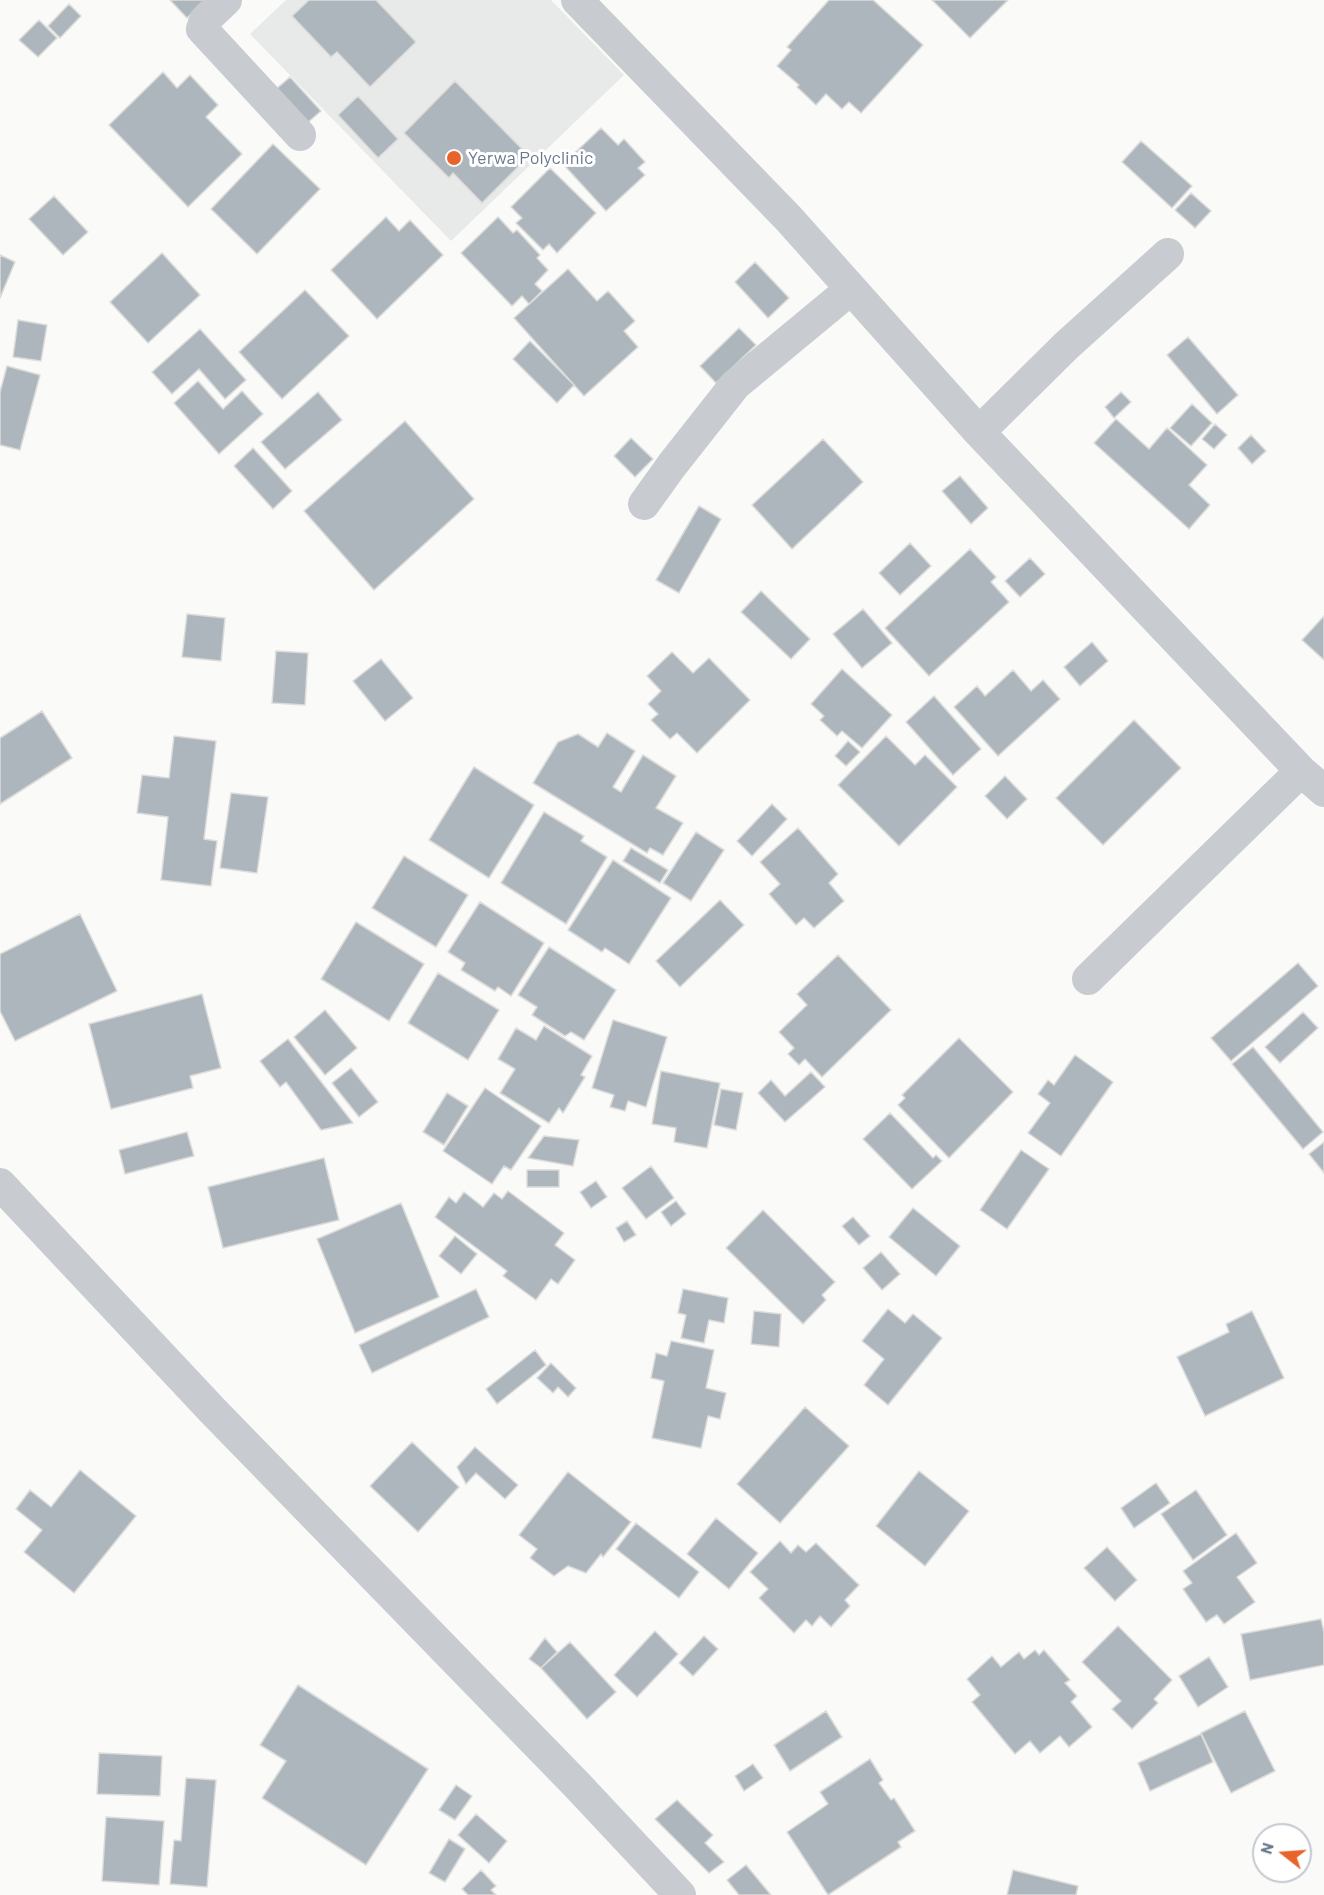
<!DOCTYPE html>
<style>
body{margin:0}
#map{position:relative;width:1324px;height:1895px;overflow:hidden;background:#fafaf8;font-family:Barlow,sans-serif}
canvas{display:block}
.north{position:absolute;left:1252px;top:1823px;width:60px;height:60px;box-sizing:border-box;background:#fff;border:2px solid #c3c9d0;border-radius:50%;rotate:287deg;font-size:16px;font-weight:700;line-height:24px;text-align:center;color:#68788a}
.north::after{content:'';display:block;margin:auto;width:21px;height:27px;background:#e8642a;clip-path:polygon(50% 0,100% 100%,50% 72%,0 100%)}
</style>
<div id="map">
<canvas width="1324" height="1895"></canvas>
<div class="north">N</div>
</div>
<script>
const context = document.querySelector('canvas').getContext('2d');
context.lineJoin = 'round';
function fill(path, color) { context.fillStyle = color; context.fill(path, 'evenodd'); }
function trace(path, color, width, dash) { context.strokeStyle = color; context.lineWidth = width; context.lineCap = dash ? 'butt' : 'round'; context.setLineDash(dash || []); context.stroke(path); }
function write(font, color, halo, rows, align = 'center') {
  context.font = font + ' Barlow,sans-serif'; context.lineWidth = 6; context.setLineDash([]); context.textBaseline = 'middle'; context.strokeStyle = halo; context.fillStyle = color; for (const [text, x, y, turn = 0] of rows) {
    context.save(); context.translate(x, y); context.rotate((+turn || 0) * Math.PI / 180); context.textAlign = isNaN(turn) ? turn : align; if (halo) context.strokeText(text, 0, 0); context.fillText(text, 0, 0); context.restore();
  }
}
fill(new Path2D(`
 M286,0H551L624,75L451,241L250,34Z`), '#e8e9e9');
const building = new Path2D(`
 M170,0H205L187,18Z
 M309,0H376L416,42L370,87L337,52L331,57L292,16Z
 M829,0H873L923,45L861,113L849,102L842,109L826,94L816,105L797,87L799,85L777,66L791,50L787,47Z
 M932,0H1008L970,38Z
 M69,4L81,16L60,38L48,26Z
 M39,20L57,38L38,57L19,40Z
 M163,72L177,88L190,75L218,105L206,117L242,154L188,207L109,125Z
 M290,77L321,111L306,124L275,90Z
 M455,81L529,156L482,203L453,173L449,178L404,133Z
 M358,96L398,139L378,158L338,115Z
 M601,128L618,145L624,139L645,162L638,168L645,175L606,211L563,164Z
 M1141,141L1192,186L1172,208L1122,162Z
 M273,144L320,189L257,254L211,209Z
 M550,168L596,213L557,253L549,244L543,250L516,223L522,218L511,207Z
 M1191,193L1211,211L1195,228L1175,210Z
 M54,196L88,232L63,255L29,219Z
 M386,217L399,231L410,220L443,255L377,319L331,270Z
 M498,217L513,233L517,230L540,255L537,258L548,270L535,284L542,291L529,304L522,296L512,306L461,253Z
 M162,253L200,295L148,343L110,302Z
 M0,255L15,262L0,298Z
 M755,262L789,298L768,318L735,282Z
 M568,269L597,301L608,291L635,321L624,331L638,347L584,396L514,318Z
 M305,290L349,336L282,399L239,352Z
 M18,320L47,325L41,361L13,357Z
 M739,328L756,345L716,383L700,366Z
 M200,329L246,380L225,399L199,369L172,394L152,372Z
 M1188,337L1238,395L1217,414L1167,355Z
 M530,341L574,385L557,403L513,359Z
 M7,366L40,375L20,450L0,445V392Z
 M198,381L223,409L242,391L263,414L219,454L174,403Z
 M318,392L342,420L285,469L261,442Z
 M1121,392L1131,402L1114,418L1105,407Z
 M1192,404L1212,423L1191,446L1170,428Z
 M1116,419L1149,449L1167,428L1207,465L1189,485L1210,505L1189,529L1094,443Z
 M405,421L474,499L374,590L304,511Z
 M1215,424L1227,435L1214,449L1202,439Z
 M1251,435L1266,451L1252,464L1238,448Z
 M631,438L653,459L635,477L614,456Z
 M823,439L863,482L792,549L752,505Z
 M253,448L292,491L273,509L234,466Z
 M960,476L988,508L971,524L942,491Z
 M699,506L721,519L679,593L656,580Z
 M910,543L931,566L900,595L879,573Z
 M970,549L996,577L991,582L1009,602L929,676L885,628Z
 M1030,558L1045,574L1020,597L1005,581Z
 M761,591L810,639L791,659L741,612Z
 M863,609L892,643L862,668L833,634Z
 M187,614L225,618L221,661L182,657Z
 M1324,616V660L1302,640Z
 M1092,642L1108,661L1080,686L1064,667Z
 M276,651L308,653L305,705L272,703Z
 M672,652L693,673L709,658L750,700L697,753L677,733L670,739L651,720L658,714L648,704L661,691L647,676Z
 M381,659L413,698L385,721L353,681Z
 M842,669L892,715L862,748L842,731L837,736L820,720L824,716L811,704Z
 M1013,670L1031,691L1043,680L1060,699L998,756L954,707L977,686L985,696Z
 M934,696L981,749L953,775L906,722Z
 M42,711L72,758L0,804V738Z
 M1134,720L1181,768L1103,845L1056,798Z
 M607,733L635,751L613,787L621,792L643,755L676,776L656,808L683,823L663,855L650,848L647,853L533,783L558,742L578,734L598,747Z
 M174,736L216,741L204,839L217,841L211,886L161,880L168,817L137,813L142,775L169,778Z
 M886,736L915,765L925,755L957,787L899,846L838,785Z
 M848,741L860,752L846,766L835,756Z
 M474,767L534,805L489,878L429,840Z
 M1005,776L1027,799L1007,819L985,796Z
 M231,793L268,797L257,873L220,868Z
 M772,804L787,819L752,856L737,841Z
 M544,812L584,836L581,841L607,857L566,924L501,883Z
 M798,828L838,874L829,883L844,901L814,928L804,918L796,925L769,894L780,884L760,862Z
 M696,832L724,850L691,901L663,883Z
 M631,848L668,870L660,883L623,861Z
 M404,856L468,895L436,947L372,908Z
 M613,860L671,898L629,964L605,948L602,952L568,930Z
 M720,900L744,925L680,987L656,961Z
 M480,902L544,943L511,996L498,987L495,991L461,970L465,963L448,952Z
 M80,914L117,991L15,1041L0,1011V954Z
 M356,922L424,964L389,1021L321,979Z
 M549,947L616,990L584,1040L571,1032L565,1036L532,1015L537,1007L518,995Z
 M838,955L891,1010L822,1077L805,1059L799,1065L788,1054L794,1048L779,1032L807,1005L797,994Z
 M1298,963L1318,986L1231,1061L1211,1038Z
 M438,973L499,1010L468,1060L408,1023Z
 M202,994L221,1068L190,1076L193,1088L111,1109L89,1024Z
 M325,1010L357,1048L325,1075L294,1037Z
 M1303,1012L1318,1028L1280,1063L1265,1047Z
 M613,1020L667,1037L646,1107L628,1101L625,1111L610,1107L614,1095L592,1088Z
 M544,1026L592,1056L581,1075L585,1077L563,1113L559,1108L549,1123L500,1093L515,1069L498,1059L516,1028L536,1040Z
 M959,1038L1013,1092L949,1158L898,1105L905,1098L902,1095Z
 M288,1039L353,1123L321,1130L286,1082L280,1087L260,1061Z
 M1253,1047L1323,1132L1303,1149L1232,1064Z
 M1075,1055L1113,1082L1061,1156L1028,1133L1050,1103L1038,1094L1048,1080L1054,1085Z
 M351,1068L378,1102L359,1117L332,1083Z
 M661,1071L720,1083L707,1148L674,1142L676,1128L652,1124Z
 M811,1072L825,1087L785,1122L758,1093L771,1080L785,1096Z
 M485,1088L541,1126L511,1170L504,1166L492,1184L443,1151Z
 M721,1089L743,1093L736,1130L714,1125Z
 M447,1093L468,1106L444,1145L423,1132Z
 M890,1113L933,1158L936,1155L942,1161L912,1189L863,1139Z
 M187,1132L194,1156L125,1174L119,1150Z
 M544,1136L579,1140L573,1166L528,1158Z
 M1324,1142V1173L1309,1154Z
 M1021,1150L1049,1169L1007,1229L980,1210Z
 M324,1158L339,1220L223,1248L208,1187Z
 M651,1166L674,1198L646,1219L622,1188Z
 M527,1170H559V1187H527Z
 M596,1181L607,1197L591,1208L580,1192Z
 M508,1191L564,1233L555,1245L575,1260L558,1284L551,1279L536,1300L503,1276L507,1271L435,1217L449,1197L456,1203L464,1192L483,1207L494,1193L502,1199Z
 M676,1201L686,1214L671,1226L661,1212Z
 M401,1203L439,1297L355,1333L317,1239Z
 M913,1208L960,1246L936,1276L889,1237Z
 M763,1210L835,1282L822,1295L826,1300L803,1324L726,1248Z
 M853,1217L870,1236L859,1245L842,1226Z
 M627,1221L636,1235L624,1242L616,1228Z
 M455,1236L477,1254L461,1274L439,1256Z
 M881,1252L900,1274L882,1290L863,1268Z
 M476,1289L489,1317L372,1373L359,1345Z
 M683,1289L728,1298L724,1323L709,1320L704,1343L681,1338L686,1315L678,1313Z
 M888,1309L905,1323L913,1314L942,1338L888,1405L864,1385L884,1359L862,1341Z
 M754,1311L781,1314L779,1347L751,1344Z
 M1252,1311L1284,1378L1205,1416L1177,1357L1229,1332L1226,1324Z
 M671,1341L714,1350L706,1388L726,1393L720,1419L708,1416L701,1448L652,1438L664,1381L651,1378L656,1353L667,1356Z
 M535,1350L546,1365L497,1404L486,1389Z
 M551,1363L576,1388L568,1397L558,1387L553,1393L537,1378Z
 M805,1407L849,1446L780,1523L737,1484Z
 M412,1442L459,1487L418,1532L370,1486Z
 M475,1447L518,1485L505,1499L476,1473L466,1484L457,1467Z
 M80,1470L136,1516L74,1593L24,1552L42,1530L16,1509L30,1490L51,1507Z
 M919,1471L969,1511L925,1566L876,1526Z
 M568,1472L631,1522L603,1557L601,1554L586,1573L568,1566L554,1576L530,1558L537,1549L519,1535Z
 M1156,1483L1170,1503L1134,1528L1121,1508Z
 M1196,1490L1227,1535L1193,1560L1161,1514Z
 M716,1518L758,1553L729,1589L687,1554Z
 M636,1523L699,1572L679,1598L616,1549Z
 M1236,1533L1257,1563L1237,1577L1255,1602L1224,1624L1217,1615L1206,1622L1183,1589L1192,1583L1183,1571Z
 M780,1541L791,1553L798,1545L806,1552L816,1543L859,1585L845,1600L850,1606L831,1627L820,1616L812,1626L806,1620L794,1633L759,1598L768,1589L750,1572Z
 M1107,1547L1137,1580L1115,1601L1084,1568Z
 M1321,1619L1324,1632V1665L1250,1680L1241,1634Z
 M1118,1626L1172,1680L1154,1699L1158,1703L1132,1729L1112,1709L1121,1701L1082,1662Z
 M655,1631L678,1654L637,1697L614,1675Z
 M704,1636L718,1649L693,1676L679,1663Z
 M545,1638L557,1652L541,1668L529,1659Z
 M570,1642L616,1692L587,1719L541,1668Z
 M1035,1650L1039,1655L1044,1650L1070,1680L1065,1683L1077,1696L1071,1702L1092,1727L1069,1747L1060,1736L1040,1753L1030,1741L1015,1754L972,1702L980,1695L967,1679L992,1656L1001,1667L1019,1652L1024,1659Z
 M1209,1657L1228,1687L1198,1707L1179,1676Z
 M298,1685L428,1769L366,1865L262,1798L286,1761L260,1745Z
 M826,1711L842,1737L790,1771L774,1745Z
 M1245,1711L1275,1771L1231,1793L1201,1733Z
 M1201,1734L1213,1762L1150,1791L1138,1763Z
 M99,1753L162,1756L160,1796L97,1794Z
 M870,1759L883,1780L879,1783L891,1800L894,1798L915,1831L898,1842L901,1847L828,1895L787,1832L828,1804L820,1792Z
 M753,1764L763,1778L744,1791L735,1776Z
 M186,1778L216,1780L207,1887L170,1884L174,1840L181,1841Z
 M456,1785L472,1796L455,1820L439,1810Z
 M677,1800L713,1835L705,1843L724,1862L709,1873L655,1819Z
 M476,1814L507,1841L489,1863L458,1835Z
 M106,1817L164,1821L159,1885L102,1881Z
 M449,1839L465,1849L445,1882L429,1873Z
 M746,1865L771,1895H739L727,1880Z
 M481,1870L496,1886L491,1890L496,1895H468L462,1889Z
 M1013,1870L1078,1886L1076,1895H1007Z`);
fill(building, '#aeb6bd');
trace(building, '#dcdcda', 1.5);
trace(new Path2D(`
 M226,0L205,20L202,29L300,135
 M577,0L789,219L979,432L1301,771L1324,791
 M979,432L1066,346L1168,254
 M644,504L672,465L735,385L851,289
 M1088,979L1301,771
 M0,1184L213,1411L577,1785L680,1895`), '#c8cbcf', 32);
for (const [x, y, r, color] of [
 [454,158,8,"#e8642a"]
]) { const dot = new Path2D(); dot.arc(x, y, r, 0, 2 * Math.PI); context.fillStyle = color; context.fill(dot); trace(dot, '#fff', 2); }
write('18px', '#68788a', '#fff', [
 ["Yerwa Polyclinic",468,158]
], 'left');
</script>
